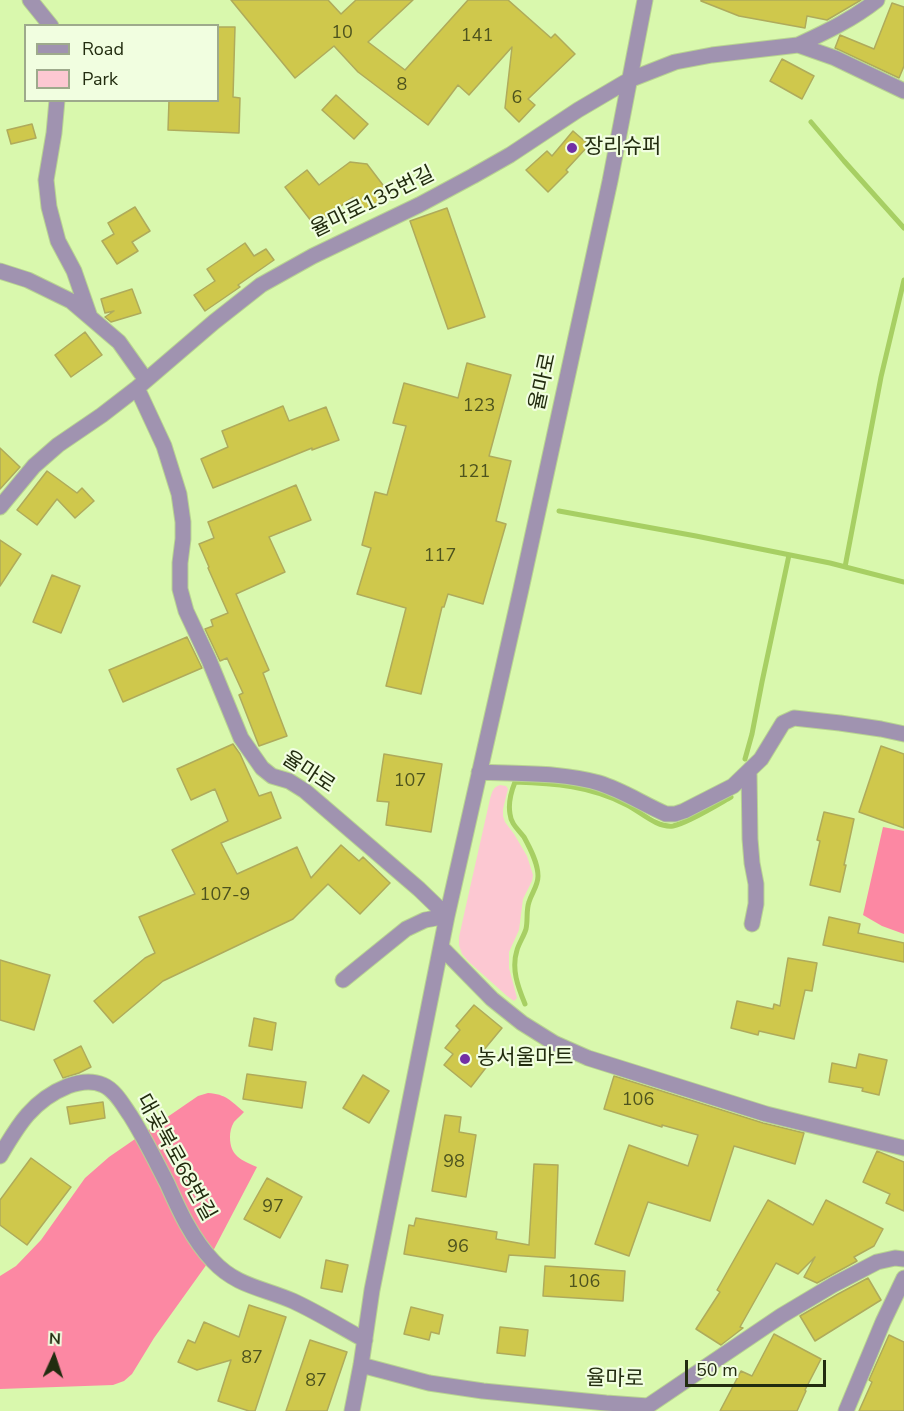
<!DOCTYPE html>
<meta charset="utf-8">
<style>
body{margin:0}
#map{position:relative;width:904px;height:1411px;overflow:hidden;background:#d9f8ad;font-family:"Nunito Sans",sans-serif}
canvas{display:block}
.legend{position:absolute;left:24px;top:24px;width:195px;height:78px;box-sizing:border-box;background:#f1fee0;border:2px solid #9eaa8c;margin:0;padding:8px 10px;list-style:none;font-size:18px;color:#222c0f}
.legend li{display:flex;align-items:center;gap:12px;height:30px}
.legend b{width:30px;border:2px solid #9eaa8c}
.north{position:absolute;left:24px;top:1327px;width:60px;height:60px;-webkit-text-stroke:4px #f1fee0;paint-order:stroke;rotate:3deg;font-size:16px;font-weight:700;line-height:24px;text-align:center;color:#222c0f}
.north::after{content:'';display:block;margin:auto;width:21px;height:27px;background:#222c0f;clip-path:polygon(50% 0,100% 100%,50% 72%,0 100%)}
.scale{position:absolute;left:685px;top:1360px;width:141px;height:27px;box-sizing:border-box;border:3px solid #222c0f;border-top:0;padding-left:8px;font-size:18px;line-height:21px;white-space:nowrap;color:#222c0f;-webkit-text-stroke:4px #f1fee0;paint-order:stroke}
</style>
<div id="map">
<canvas width="904" height="1411"></canvas>
<ul class="legend">
<li><b style="height:8px;background:#a093b0"></b>Road</li>
<li><b style="height:16px;background:#fcc8d2"></b>Park</li>
</ul>
<div class="north">N</div>
<div class="scale">50 m</div>
</div>
<script>
const context = document.querySelector('canvas').getContext('2d');
context.lineJoin = 'round';
function fill(path, color) { context.fillStyle = color; context.fill(path, 'evenodd'); }
function trace(path, color, width, dash) { context.strokeStyle = color; context.lineWidth = width; context.lineCap = dash ? 'butt' : 'round'; context.setLineDash(dash || []); context.stroke(path); }
function write(font, color, halo, rows, align = 'center') {
  context.font = font + ' "Nunito Sans","Noto Sans KR",sans-serif'; context.lineWidth = 4.5; context.setLineDash([]); context.textBaseline = 'middle'; context.strokeStyle = halo; context.fillStyle = color; for (const [text, x, y, turn = 0] of rows) {
    context.save(); context.translate(x, y); context.rotate((+turn || 0) * Math.PI / 180); context.textAlign = isNaN(turn) ? turn : align; if (halo) context.strokeText(text, 0, 0); context.fillText(text, 0, 0); context.restore();
  }
}
fill(new Path2D(`
 M500,785L506,786L508,789L503,809V816L505,822L514,834L527,856L533,875L532,881L523,899L519,930L509,952V968L517,998L514,1001L507,996L469,962L462,954L459,945V937L465,910L490,799C492,792 493,787 500,785Z`), '#fcc8d2');
fill(new Path2D(`
 M883,827L904,831V934L882,926L863,915Z
 M208,1093C226,1094 231,1101 244,1112C241,1115 237,1119 234,1122C231,1127 230,1132 230,1137C230,1156 241,1160 257,1167L212,1253L198,1232L147,1131L198,1096Z
 M138,1137L207,1264L154,1338L132,1374L124,1381L113,1385L0,1389V1276L16,1266L41,1240L85,1178L109,1157Z`), '#fc88a3');
trace(new Path2D(`
 M811,122L844,161L904,228
 M559,511L696,536L830,563L904,582
 M845,567L881,377L904,280
 M745,759L752,734L762,682L789,555
 M525,1004C518,987 511,969 517,950C519,943 524,936 526,929C528,920 526,910 529,902C532,892 538,886 538,876C538,863 530,848 524,837C518,829 511,824 510,814C508,803 511,792 515,782C553,783 592,786 627,805C641,812 657,828 673,826C688,823 717,805 731,797`), '#a7cf63', 5);
const building = new Path2D(`
 M231,0H328L341,14L356,0H413L368,42L405,70L468,0H508L551,38L555,34L575,54L528,99L535,105L519,122L505,108L512,47L469,95L458,85L428,125L358,72L334,46L295,78Z
 M701,0H861L827,20L807,16L805,28L739,16L701,1Z
 M892,3L904,7V66L899,78L835,48L840,35L874,49Z
 M218,27H235L233,97L240,98L239,133L168,130L169,100H218Z
 M782,59L814,76L802,99L770,81Z
 M336,95L368,124L354,139L322,110Z
 M32,124L36,138L11,144L7,130Z
 M573,131L589,145L566,170L568,172L548,192L526,170L547,151L552,156Z
 M350,162L367,164L389,193L364,212L353,197L315,226L285,187L307,170L319,185Z
 M135,207L150,231L132,242L138,251L117,264L102,241L114,234L108,223Z
 M447,208L485,317L448,329L410,221Z
 M245,243L254,256L266,249L274,260L238,285L240,287L205,311L194,295L215,281L207,269Z
 M132,289L141,313L111,322L105,317L114,311L105,313L101,299Z
 M85,332L102,355L71,377L55,355Z
 M467,363L511,375L489,456L511,461L496,521L506,524L483,604L448,594L444,607H442L421,694L386,686L406,608L357,594L371,548L362,545L375,492L387,495L406,426L393,423L404,383L458,398Z
 M283,406L289,421L326,407L339,440L312,450V448L213,488L201,459L228,447L222,431Z
 M0,448L20,467L0,489Z
 M47,471L77,493L82,488L94,501L75,518L57,499L37,525L17,510Z
 M296,485L311,520L269,537L285,572L236,594L269,670L263,673L287,736L259,746L239,695L243,693L227,658L220,661L205,629L213,626L211,620L228,613L208,568L209,567L199,544L214,538L208,522Z
 M0,540L21,554L0,586Z
 M52,575L80,586L61,633L33,622Z
 M187,637L202,668L123,702L109,670Z
 M233,744L240,754L259,796L271,792L281,818L221,843L237,874L297,847L311,878L341,845L359,861L363,857L390,883L360,914L328,884L293,919L163,981L113,1023L94,1001L145,958L155,953L139,917L195,894L172,850L228,821L215,789L191,800L177,769Z
 M881,746L904,754V828L859,812Z
 M384,754L442,764L431,832L386,825L389,802L377,801Z
 M824,812L854,819L844,865H846L840,892L810,885L820,841L817,840Z
 M829,917L860,924L858,933L904,943V962L823,945Z
 M788,958L817,963L812,991L805,990L794,1039L759,1031L758,1035L731,1028L737,1001L773,1009L774,1004L780,1006Z
 M0,960L50,975L34,1030L0,1020Z
 M474,1005L502,1028L478,1057L488,1065L471,1087L444,1065L453,1054L445,1048L460,1030L456,1026Z
 M254,1018L276,1023L272,1050L249,1046Z
 M81,1046L91,1067L79,1073L63,1078L54,1060Z
 M859,1054L887,1060L879,1095L862,1091L863,1088L829,1082L832,1063L856,1068Z
 M247,1074L306,1082L302,1108L243,1099Z
 M363,1075L389,1091L369,1123L343,1108Z
 M614,1076L763,1123L804,1133L795,1164L734,1146L710,1221L648,1202L629,1256L595,1244L629,1145L688,1166L698,1135L662,1125V1127L604,1109Z
 M103,1102L105,1118L70,1124L67,1107Z
 M445,1115L461,1117L459,1132L476,1135L466,1197L432,1191Z
 M877,1151L904,1162V1211L886,1203L890,1194L863,1182Z
 M31,1158L71,1187L27,1245L0,1225V1200Z
 M534,1164L558,1165L555,1258L509,1255L506,1272L404,1254L409,1225L414,1226L416,1218L497,1232L496,1239L529,1245Z
 M267,1178L302,1197L280,1238L244,1219Z
 M768,1200L813,1225L826,1200L883,1229L874,1246L854,1257L857,1261L817,1283L804,1277L815,1257L798,1274L776,1263L740,1327L743,1328L721,1345L696,1329L720,1292L717,1290Z
 M326,1260L348,1265L342,1292L321,1288Z
 M545,1266L625,1271L623,1301L543,1296Z
 M868,1278L881,1300L815,1341L800,1316L838,1294Z
 M249,1305L286,1317L255,1411H249L218,1401L231,1360L197,1370L178,1362L188,1340L195,1343L204,1322L239,1337Z
 M411,1307L443,1315L439,1334L431,1332L429,1340L404,1334Z
 M500,1327L528,1330L525,1356L497,1353Z
 M774,1334L821,1359L805,1390L806,1391L797,1411H720L741,1371L752,1376Z
 M889,1335L904,1342V1411H859L872,1382L869,1380Z
 M310,1340L347,1352L327,1411H286Z`);
fill(building, '#cfc84c');
trace(building, '#afab5b', 1.5);
const minor = new Path2D(`
 M30,0L51,26
 M798,45C826,32 853,19 877,0
 M57,100L54,133L46,180L49,207L58,241L74,271L90,317
 M0,271L28,280L71,301L119,342L146,380
 M137,388L164,446L179,494L183,522V539L180,563V589L186,611L209,660L241,738L262,768L272,776L289,781L305,791L419,889L447,916
 M0,507L34,466L58,445L102,415L137,388L214,322L261,285L313,256L419,205L473,176L510,155L578,110L629,80L675,62L712,55L798,45L835,58L904,91
 M749,771L750,839L752,863L756,884V904L752,924
 M479,772C519,774 561,772 599,783C622,790 643,804 666,814H675L684,811L733,786L761,759L783,723L794,718L840,723L881,729L904,734
 M441,947L492,999L522,1023L554,1043L588,1058L766,1114L904,1148
 M343,980L406,929L425,920L447,916
 M0,1156C18,1125 33,1100 68,1086C79,1082 92,1080 103,1085C115,1090 123,1105 130,1115C144,1137 155,1160 167,1183C179,1210 192,1239 213,1261C236,1286 263,1288 293,1301C317,1312 341,1327 365,1340
 M361,1365L429,1383L483,1391L606,1403L648,1406L781,1316L833,1285L877,1262L895,1258L904,1259
 M352,1411L361,1365L372,1290L447,916L521,589L610,181L645,0
 M846,1411L883,1322L904,1278`);
trace(minor, '#b8d391', 17);
trace(minor, '#a093b0', 15);
for (const [x, y, r, color] of [
 [572,148,6,"#7230a4"],
 [465,1059,6,"#7230a4"]
]) { const dot = new Path2D(); dot.arc(x, y, r, 0, 2 * Math.PI); context.fillStyle = color; context.fill(dot); trace(dot, '#f1fee0', 2); }
write('18px', '#4d531e', null, [
 ["10",342,34],
 ["141",477,37],
 ["8",402,86],
 ["6",517,99],
 ["123",479,407],
 ["121",474,473],
 ["117",440,557],
 ["107",410,782],
 ["107-9",225,896],
 ["106",638,1101],
 ["98",454,1163],
 ["97",273,1208],
 ["96",458,1248],
 ["106",584,1283],
 ["87",252,1359],
 ["87",316,1382]
]);
write('21px', '#222c0f', '#f1fee0', [
 ["장리슈퍼",584,148],
 ["농서울마트",477,1059]
], 'left');
write('21px', '#222c0f', '#f1fee0', [
 ["율마로135번길",373,203,-26],
 ["율마로",544,382,-78],
 ["율마로",308,773,33],
 ["대곶북로68번길",175,1158,61],
 ["율마로",615,1380,1]
]);
</script>
